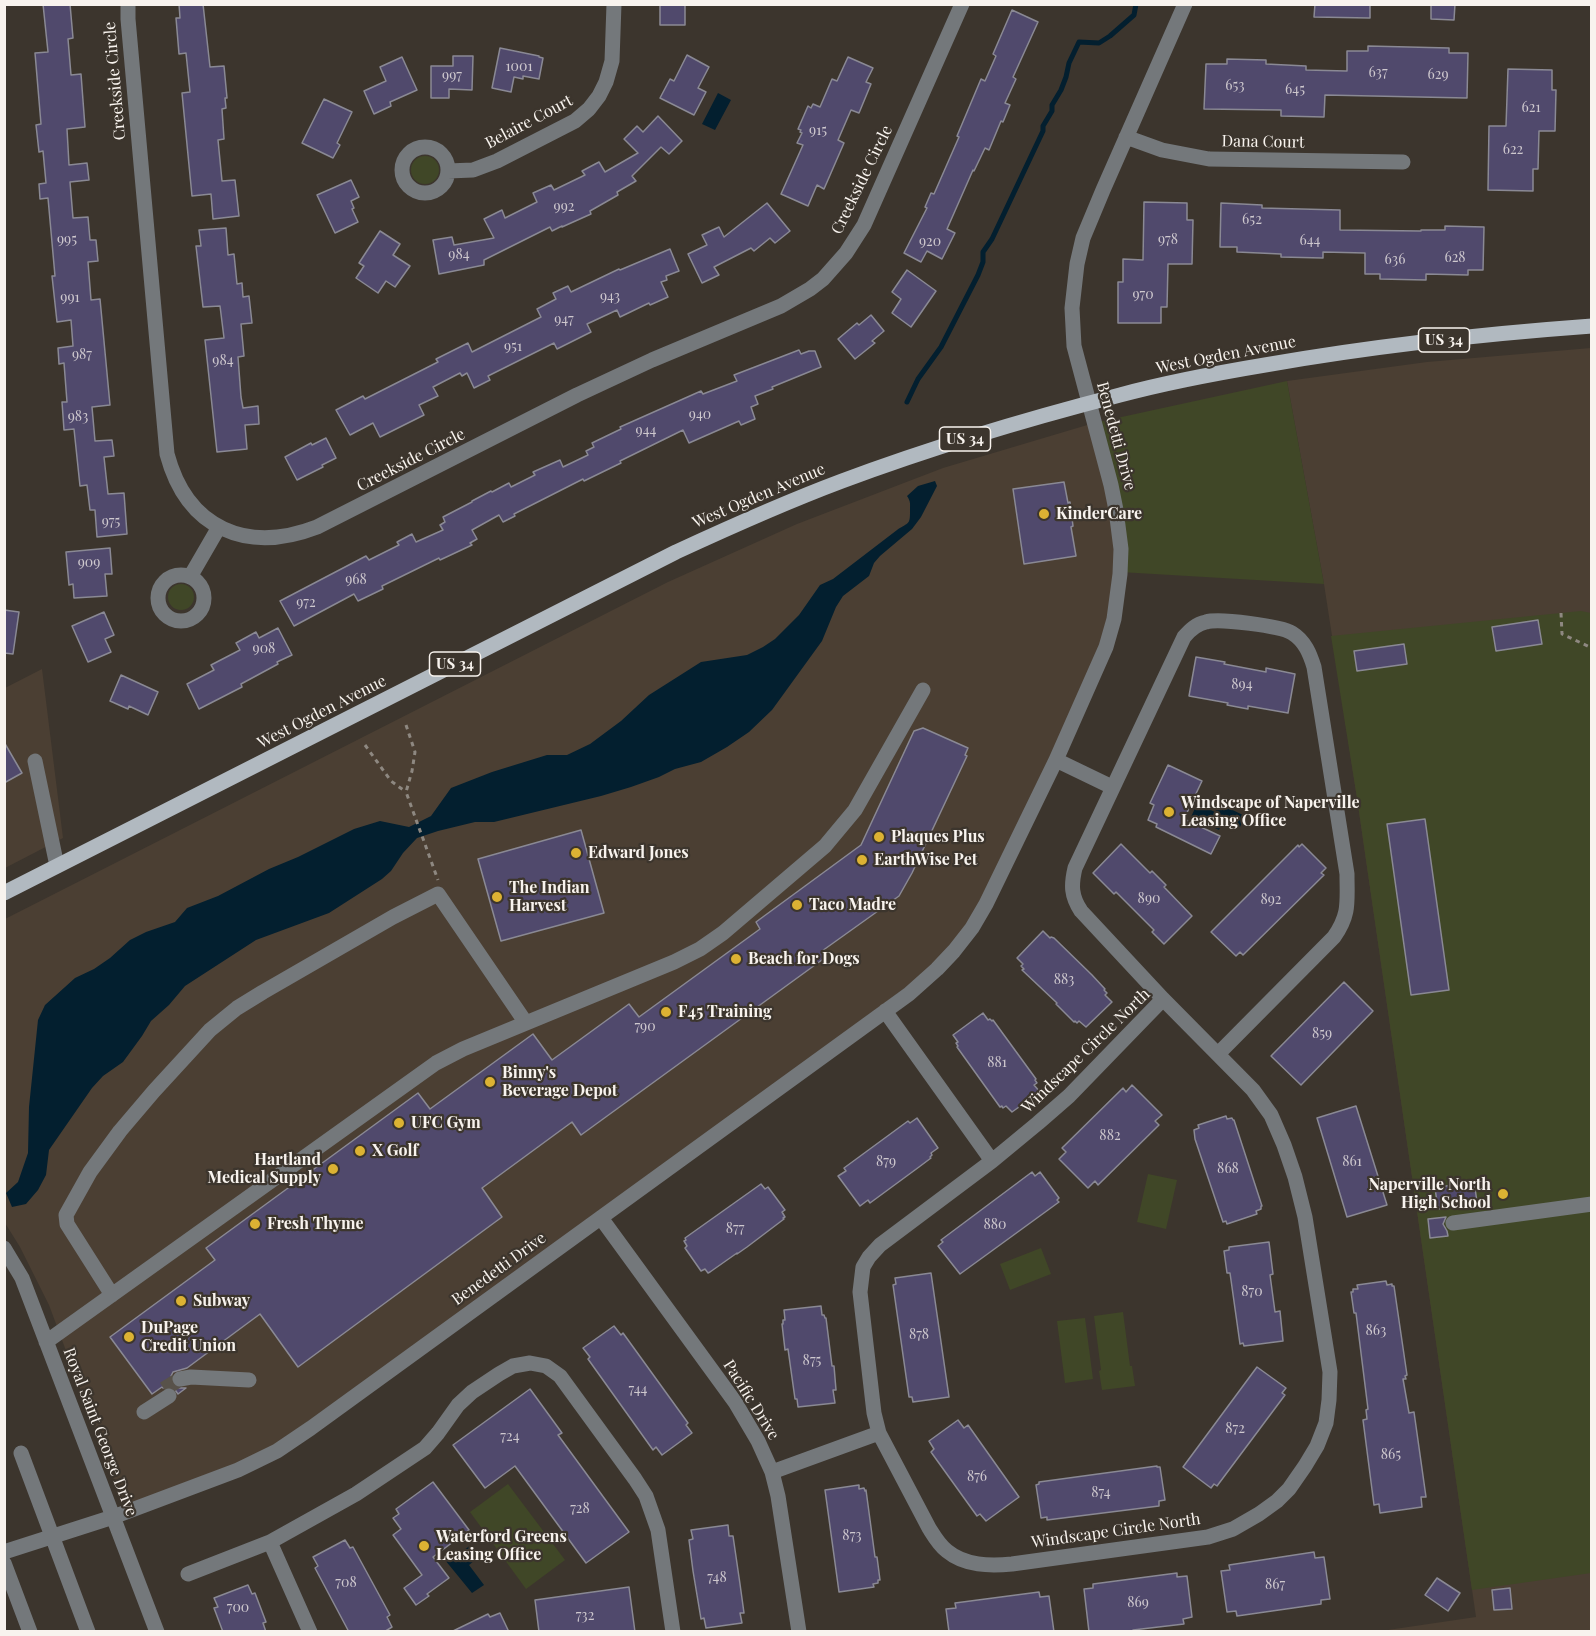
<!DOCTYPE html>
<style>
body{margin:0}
#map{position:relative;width:1596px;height:1636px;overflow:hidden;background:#3c352d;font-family:"Playfair Display",serif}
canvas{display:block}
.frame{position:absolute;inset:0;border:6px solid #f8f3ee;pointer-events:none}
</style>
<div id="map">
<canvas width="1596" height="1636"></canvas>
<div class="frame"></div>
</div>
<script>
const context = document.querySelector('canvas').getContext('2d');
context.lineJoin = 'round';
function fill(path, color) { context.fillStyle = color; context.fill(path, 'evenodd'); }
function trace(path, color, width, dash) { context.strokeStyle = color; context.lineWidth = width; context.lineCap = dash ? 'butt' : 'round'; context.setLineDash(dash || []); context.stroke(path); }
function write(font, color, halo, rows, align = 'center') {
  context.font = font + ' "Playfair Display",serif'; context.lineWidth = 4.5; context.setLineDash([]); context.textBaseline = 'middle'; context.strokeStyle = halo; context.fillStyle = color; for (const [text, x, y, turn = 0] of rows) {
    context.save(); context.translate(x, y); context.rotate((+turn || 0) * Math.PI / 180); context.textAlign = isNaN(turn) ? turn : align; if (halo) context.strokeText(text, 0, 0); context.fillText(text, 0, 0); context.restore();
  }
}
fill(new Path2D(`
 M1591,348V1631H1381L1476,1617L1357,798L1324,584L1287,381L1427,362Z
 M1094,423L1115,505V613L983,910L948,956L272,1458L127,1515L49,1305L20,1247L5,1223V919L668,582L797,524L943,468Z
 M42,669L63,838L5,868V688Z`), '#4b3f33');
fill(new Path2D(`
 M411 170a14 14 0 1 1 28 0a14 14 0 1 1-28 0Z
 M1287,381L1324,584L1120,572L1094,423Z
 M168 597a13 13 0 1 1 26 0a13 13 0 1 1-26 0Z
 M1581,611L1591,613V1573L1472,1590L1357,798L1331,636Z
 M1148,1174L1177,1180L1166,1229L1137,1222Z
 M1041,1248L1051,1274L1010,1290L1000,1264Z
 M1123,1312L1130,1366H1132L1135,1386L1102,1390L1099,1371L1101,1370L1094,1316Z
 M1085,1318L1093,1379L1065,1383L1057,1321Z
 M508,1484L565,1560L526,1589L470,1512Z`), '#404727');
fill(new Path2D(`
 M718,93L731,100L715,130L702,124Z
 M935,481L937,486L921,517L912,529L880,556L874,563L869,576L843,596L836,607L822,641L772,710L749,732L727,747L701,762L675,769L659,777L631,787L601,796L494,822H475L438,831L417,838L403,853L391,871L382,879L329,913L256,940L185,986L169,1005L151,1021L142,1036L123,1062L103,1076L92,1088L49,1150L46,1175L38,1190L26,1204L12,1207L6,1193L18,1182L28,1153L29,1107L38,1020L45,1005L75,978L94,969L110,958L130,940L146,932L175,922L187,908L218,896L269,869L298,857L354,829L380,821L409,827L431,816L451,788L492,772L547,755H567L590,744L621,721L649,695L701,662L747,655L763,647L775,639L799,615L820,585L833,579L897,530C909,522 910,525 910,511C910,504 911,502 907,496L918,486Z
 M1197,804L1215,812L1220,804L1245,816L1240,827L1224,820L1219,830L1191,817Z
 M471,1545L479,1557L469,1565L484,1585L472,1593L445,1560L455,1553L457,1555Z`), '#031f2f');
trace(new Path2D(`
 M907,402L918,379L941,347L978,275L983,262V252L992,239L1043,131V126L1052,111V105L1061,90L1066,77L1069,63L1079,42L1099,43L1110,36L1134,15L1136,4`), '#031f2f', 5);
const building = new Path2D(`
 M43,4H70L73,38L68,39L71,75L81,74L85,127L67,129L69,165L87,163L89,180L70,182L73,218L88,217L90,240H96L98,261L88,262L91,300L100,299L110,405L92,407L95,441L112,440L114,456L104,457L108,494L124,493L127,534L97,537L95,510H90L87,485L80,486L74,429L64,430L62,402H67L64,363L59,364L58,348L73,346L71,320L57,322L52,276H55L48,198L40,199L39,184L46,183L43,151L39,152L36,125L41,124L35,53L48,52Z
 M179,4H203L210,67L224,66L227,98H225L226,108L222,109L224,139L218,140L222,181L235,180L239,216L213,219L211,194L192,196L182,93L190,92L186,53L179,54L176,18H180Z
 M660,4H685V25H660Z
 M1315,4H1370V18L1314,17Z
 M1431,4H1455L1454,20L1431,19Z
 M1012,10L1038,22L1013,77L1016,79L1005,103L1010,105L1003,122L1001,121L989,150L985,148L974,171L973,170L947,229L955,233L942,259L927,251L921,262L904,253L927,208L925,207L931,193L934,194L959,137L957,136L981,79L985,81L996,56L993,54Z
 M1368,46L1449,48V53H1468L1467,98L1325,95L1324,117L1281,116V110L1204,109L1206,64H1227V59L1266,60V64L1306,66V70L1347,71V51H1368Z
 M500,48L539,56V57L543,58L539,79L523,76V79L514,77L511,92L492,88Z
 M687,55L709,67L698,88L706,92L694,115L660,98L670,79L674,81Z
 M453,56H473L472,90L449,89V98H431V66H453Z
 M402,57L417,90L390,102L391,106L374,114L364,91L386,81L380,67Z
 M848,57L873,68L866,82L871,84L859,113L851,110L838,140L844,143L824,189L817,185L808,206L781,194L803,145L797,143L802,133L800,132L801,130L798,129L808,106L811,108L813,104L820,107L832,79L837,81Z
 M1508,69L1552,70V90H1556L1555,131H1539L1538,169H1533V191L1488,190L1489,126H1506Z
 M324,99L352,112L337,143L340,145L333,158L302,143Z
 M658,116L682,141L669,154L661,147L632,176L636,181L617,192L618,195L590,211L591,214L562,227V226L552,231L550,227L484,260V265L439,274L433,240L452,237L454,245L494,238L484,219L502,210L505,218L537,202L533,193L551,185L554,190L585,175L582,171L599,162L605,172L638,153L624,139L637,126L643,132Z
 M351,180L359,197L351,201L354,208L352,209L358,222L335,233L317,195Z
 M1144,202L1187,203V220H1193L1192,264H1168L1167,307H1161V323H1118V282H1123V259L1143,260Z
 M767,203L790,231L775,243L770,238L754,251L751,248L714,267L719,275L702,283L688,254L707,245L702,235L719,227L724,237Z
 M1221,203L1262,205V208L1340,210V230L1421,231V230H1445V226L1484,227L1483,270H1468V275L1426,274V280L1380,279V274H1365V253L1323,252V258L1281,257V254L1237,252V247H1220Z
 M226,228L228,255L234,254L237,284L242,283L243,297L249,296L252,323L241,324L244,356L238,357L241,397L243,408L258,406L259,424L245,425L247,449L217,452L205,340L224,338L220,306L203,307L196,246H201L199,230Z
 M380,231L400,244L393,255L410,266L395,287L386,281L378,293L356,278L364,266L359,263Z
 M670,249L679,271L666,276L667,280L661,282L668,297L650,305L649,303L620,317L617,310L587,324L591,332L557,349L554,343L488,376L490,380L474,388L467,373L462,376L460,373L433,387L438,396L419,405L424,415L380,437L373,423L350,435L336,410L363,396L365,399L438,362L436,359L468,343L472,352L541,317L537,309L556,299L553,293L568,286L571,292L619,269L620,270Z
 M907,270L936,291L911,327L892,313L901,299L892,292Z
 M871,315L884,331L872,341L875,343L855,359L838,339L857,323L859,325Z
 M799,350L801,354L809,351H815L821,367L772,387L773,389L755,396L758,404L751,407L755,419L741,425L739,421L689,443L683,430L620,461L621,463L584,481L583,479L514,514L515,516L503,522L499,515L472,530L477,539L470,543L472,545L440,560L439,558L382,586L383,589L358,601L354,594L294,626L280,601L366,556L369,560L399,545L397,542L412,534L416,542L443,530L440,525L445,522L443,517L472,502V501L491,491L492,492L509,483L511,487L535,475L533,472L560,460L563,467L588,455L586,451L594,447L592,443L621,429L620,427L701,391L703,394L737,381L734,375Z
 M326,438L336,458L322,465L323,467L297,480L285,457L311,443L312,445Z
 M1064,482L1068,503L1070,502L1073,526L1071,527L1076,556L1024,564L1013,489Z
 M110,548L112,574H105L107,596L74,598L73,584L69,585L66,552Z
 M4,610L19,612L13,654L4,653Z
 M104,612L114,635L105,639L111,652L88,662L72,626Z
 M1538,620L1542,644L1496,651L1492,627Z
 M278,628L292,655L277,662L278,664L241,684L242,687L199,709L187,684L214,670L211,665L240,650L236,643L256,632L259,638Z
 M1404,644L1407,664L1357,671L1354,651Z
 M1196,657L1225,662L1224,664L1266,672V668L1295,674L1288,713L1248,706V709L1227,705L1228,703L1189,696Z
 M121,675L158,692L148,715L129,706L128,709L110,701Z
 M923,728L968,748L965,755L967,756L912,873L899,896L822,951L826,957L581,1135L572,1122L482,1188L502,1217L298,1367L260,1314L187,1368L173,1372L171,1376L172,1385L177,1388H186L178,1394L173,1387L168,1386L163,1388L162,1387L152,1394L110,1337L215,1260L206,1248L418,1093L430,1109L533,1034L552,1060L629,1004L639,1017L760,929L756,922L861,845L914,731Z
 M4,742L22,773L4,783Z
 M1168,765L1202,781L1184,819L1220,836L1211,854L1156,827L1157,824L1148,820L1154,805L1150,803Z
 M1425,819L1449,990L1411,995L1387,824Z
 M581,830L604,913L501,941L478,859Z
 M1121,844L1150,873L1152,871L1166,885L1164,887L1192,916L1164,944L1152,932L1154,930L1116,892L1114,894L1093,873Z
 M1302,844L1326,868L1321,873L1324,875L1243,955L1240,952L1236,956L1211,932L1298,845L1299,847Z
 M1043,931L1050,938L1051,937L1054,938L1092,975L1105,989L1104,990L1107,993L1105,995L1112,1002L1086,1027L1079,1021L1077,1023L1075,1021L1074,1022L1056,1004L1057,1003L1022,970L1024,969L1021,966L1023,964L1017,958Z
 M1344,982L1373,1011L1301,1085L1271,1056Z
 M983,1013L988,1020L990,1019L992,1021L993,1020L1036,1079L1035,1080L1037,1083L1034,1085L1040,1092L1012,1112L1006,1106L1003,1108L1002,1106L1000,1107L957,1047L958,1046L956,1043L958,1042L953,1035Z
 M1132,1085L1162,1115L1155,1121L1159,1125L1098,1185L1095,1181L1088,1188L1059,1159L1066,1152L1062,1148L1123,1088L1126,1092Z
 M1356,1106L1387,1205L1347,1217L1317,1118Z
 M1226,1116L1227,1119L1232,1118L1233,1120H1234L1262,1206H1261V1209L1256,1211L1257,1214L1227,1224L1226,1221L1223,1222L1195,1139L1194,1130L1199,1128L1198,1125Z
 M917,1118L938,1148L931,1153L932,1155L930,1157L931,1158L919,1167L870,1203L868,1200L860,1206L838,1176L846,1171L844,1168L908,1121L910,1123Z
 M1032,1172L1035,1176L1040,1172L1059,1198L1057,1200L1059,1202L960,1274L938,1246L943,1242L941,1240Z
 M1474,1181L1477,1202L1438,1209L1435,1188Z
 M761,1184L765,1189L768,1187L785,1210L782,1212L785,1217L783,1218L784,1219L747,1247L737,1254V1253L710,1272L708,1273L705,1269L701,1271L685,1248L687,1246L684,1241L686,1240L685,1238Z
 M1446,1217L1443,1224L1447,1231L1448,1236L1430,1238L1428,1219Z
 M1269,1242L1273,1274L1270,1275L1275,1312L1280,1311L1283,1341L1244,1346L1243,1343L1240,1344L1230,1273H1227L1224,1251L1229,1250V1247Z
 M931,1273L949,1397L913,1402L912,1397H909L893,1285L896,1284L895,1278Z
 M1386,1281L1387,1285L1392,1284V1286H1394L1396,1300L1407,1375L1405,1376L1406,1379H1403L1409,1413L1414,1412L1426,1497H1421L1422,1507L1380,1513L1379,1504L1374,1505L1363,1420L1367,1419L1366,1410L1368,1409L1356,1313H1354L1351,1292H1353V1289H1358L1357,1285Z
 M821,1306L822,1315H824L825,1318H826L832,1366H834L836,1390H833L835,1403L798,1407L797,1399H795L788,1349L785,1350L782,1324H783V1320H785L784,1310Z
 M614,1326L621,1335L623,1333L688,1423L686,1425L692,1433L662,1455L656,1447L653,1450L588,1359L590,1357L583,1348Z
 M1257,1367L1286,1388L1282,1393L1285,1395L1217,1486L1214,1484L1211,1488L1183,1467Z
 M530,1389L562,1433L558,1435L629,1532L586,1563L515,1466L485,1488L453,1445Z
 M958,1420L964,1428L968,1425L1019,1497L986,1521L980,1514L977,1516L931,1452L934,1449L929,1441Z
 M1157,1466V1467H1160L1165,1500L1159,1501V1506L1047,1520V1517L1041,1518L1036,1485L1039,1484V1482Z
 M433,1482L469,1530L433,1557L449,1578L427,1594L429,1596L416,1605L404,1588L422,1575L393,1535L401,1529L393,1518L399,1514L396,1509Z
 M859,1485V1489L864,1488L865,1491L866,1490L875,1557H877L880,1580H878V1583L873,1584L874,1587L839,1592L825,1490Z
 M728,1525L729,1536H733L740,1584L744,1613H740L742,1623L706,1628L704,1618L701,1619L693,1571L689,1540L693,1539L691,1530Z
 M345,1540L350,1548L353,1547L390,1615L387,1617L392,1627L384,1632H349L315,1568L318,1566L313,1557Z
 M1314,1552L1315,1558L1324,1557L1330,1599L1321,1600V1604L1237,1616L1236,1611L1227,1612L1221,1571L1230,1570L1229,1565Z
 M1177,1573V1577L1187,1576L1192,1617L1183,1619L1184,1624L1133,1630V1632H1089L1084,1589L1093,1588V1584Z
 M1437,1578L1460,1593L1448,1611L1425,1595Z
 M248,1585L252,1594L255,1593L266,1622L263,1623L266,1632H223L214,1608L218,1607L214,1598Z
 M629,1587L635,1632H539L535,1600Z
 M1510,1588L1512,1609L1494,1610L1492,1590Z
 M1039,1592L1040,1597L1049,1596L1054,1632H949L946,1609L956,1608L955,1603Z
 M500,1613L509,1632H451L488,1614L490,1617Z`);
fill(building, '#50496c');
trace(building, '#8a8994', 1.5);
trace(new Path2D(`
 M164,1389L180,1379`), '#58524a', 15, [15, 8]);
trace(new Path2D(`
 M1561,613L1562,634L1592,648
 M406,725L415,752L412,771L406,792L438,880
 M365,745L391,781L406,792`), '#8e8881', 3, [4.5, 4.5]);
trace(new Path2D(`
 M128,4V19L167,454C187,529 247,554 317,527L577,395L652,360L781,306L810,289L823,279L846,253L864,225L962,4
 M1126,137L1162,150L1209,159L1403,162
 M402 170a23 23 0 1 1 46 0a23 23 0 1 1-46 0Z
 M448,171L473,170L497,161L575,121L589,109L599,96L606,82L612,61L614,4
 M158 598a23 23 0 1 1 46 0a23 23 0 1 1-46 0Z
 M190,577L219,527
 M1056,760L1112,787
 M35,761L57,866
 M1163,999L1253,1090L1271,1115L1284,1145L1295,1177L1305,1217L1330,1372L1329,1400L1326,1423L1317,1446L1305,1466L1289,1489L1277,1501L1259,1514L1233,1529L1208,1537L1012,1564C990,1566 965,1566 947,1551C939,1545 934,1536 929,1528L879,1433L874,1413L860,1292L863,1267L869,1257L880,1245L992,1161L1038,1123L1069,1096Z
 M1163,999L1081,911C1071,896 1071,885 1075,868L1184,637C1190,630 1196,624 1206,622C1219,618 1281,626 1292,633C1305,641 1310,654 1314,667L1347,874C1347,902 1350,914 1334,937L1218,1054
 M885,1011L992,1161
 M601,1218L735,1402L758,1441L772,1472L778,1496L799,1632
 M1453,1223L1592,1204
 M4,1248L22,1278L157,1632
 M112,1295L67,1224L66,1215L90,1172L120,1131L154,1091L210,1030L237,1008L263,992L393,917L438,894L526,1023
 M46,1342L436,1063L463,1049L674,962L700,949L723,933L825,846L855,810L923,690
 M180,1379L191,1377L249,1380
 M144,1412L169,1396
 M21,1453L88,1632
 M772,1472L879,1433
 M270,1542L310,1632
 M4,1552L113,1517L238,1470L277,1451L311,1428L909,994L937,969L954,951L972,928L986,904L1056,760L1106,647L1114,619L1120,574L1121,549L1116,510L1111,485L1074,346L1072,308L1077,264L1083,238L1103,190L1185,4
 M4,1563L30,1632
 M188,1574L270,1542L356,1494L425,1448L438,1433L458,1405L472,1392L499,1374L513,1366L530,1363L546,1366L560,1376L635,1479L646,1496L658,1530L673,1632`), '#74787b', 15);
trace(new Path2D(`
 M4,893L676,552C730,527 786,502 842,481C933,447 1027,419 1120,395C1168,382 1217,373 1265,365C1373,346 1482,334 1592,326`), '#b1b9c0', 15);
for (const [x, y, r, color] of [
 [1044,514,6,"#dcb233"],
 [1169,812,6,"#dcb233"],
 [879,837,6,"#dcb233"],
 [576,853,6,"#dcb233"],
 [862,860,6,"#dcb233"],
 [497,897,6,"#dcb233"],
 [797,905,6,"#dcb233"],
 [736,959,6,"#dcb233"],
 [666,1012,6,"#dcb233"],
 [490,1082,6,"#dcb233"],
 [399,1123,6,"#dcb233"],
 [360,1151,6,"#dcb233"],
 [333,1169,6,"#dcb233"],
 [1503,1194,6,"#dcb233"],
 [255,1224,6,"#dcb233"],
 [181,1301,6,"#dcb233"],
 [129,1337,6,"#dcb233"],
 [424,1546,6,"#dcb233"]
]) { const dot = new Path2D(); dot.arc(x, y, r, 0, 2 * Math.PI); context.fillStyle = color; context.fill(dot); trace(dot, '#3c352d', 2); }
write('14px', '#cec8ce', null, [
 ["1001",519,67],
 ["637",1378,73],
 ["629",1438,75],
 ["997",452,76],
 ["653",1235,86],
 ["645",1295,90],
 ["621",1531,108],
 ["915",818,131],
 ["622",1513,150],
 ["992",564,207],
 ["652",1252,220],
 ["995",67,240],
 ["978",1168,240],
 ["644",1310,241],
 ["920",930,242],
 ["984",459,255],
 ["628",1455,258],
 ["636",1395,260],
 ["970",1143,295],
 ["943",610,297],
 ["991",70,298],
 ["947",564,320],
 ["951",513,347],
 ["987",82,355],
 ["984",223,361],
 ["940",700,415],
 ["983",78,417],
 ["944",646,431],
 ["975",111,522],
 ["909",89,563],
 ["968",356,580],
 ["972",306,603],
 ["908",264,649],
 ["894",1242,685],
 ["890",1149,899],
 ["892",1271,900],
 ["883",1064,980],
 ["790",645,1027],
 ["859",1322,1034],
 ["881",997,1063],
 ["882",1110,1136],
 ["879",886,1162],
 ["861",1352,1162],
 ["868",1228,1169],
 ["880",995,1225],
 ["877",735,1229],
 ["870",1252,1292],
 ["863",1376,1331],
 ["878",919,1335],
 ["875",812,1361],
 ["744",638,1390],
 ["872",1235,1429],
 ["724",510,1437],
 ["865",1391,1455],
 ["876",977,1477],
 ["874",1101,1493],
 ["728",580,1509],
 ["873",852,1536],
 ["748",717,1578],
 ["708",346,1583],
 ["867",1275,1585],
 ["869",1138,1603],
 ["700",238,1608],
 ["732",585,1616]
]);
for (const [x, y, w] of [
 [1444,340,51],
 [965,439,51],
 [455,664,51]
]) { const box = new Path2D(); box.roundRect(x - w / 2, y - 12, w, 24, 4.5); context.fillStyle = '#3c352d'; context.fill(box); trace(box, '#f8f3ee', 1.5); }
write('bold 15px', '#f8f3ee', null, [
 ["US 34",1444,340],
 ["US 34",965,439],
 ["US 34",455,664]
]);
write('16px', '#f8f3ee', '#3c352d', [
 ["Creekside Circle",115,81,-95],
 ["Belaire Court",529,122,-28],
 ["Dana Court",1263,142,1],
 ["Creekside Circle",862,180,-64],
 ["West Ogden Avenue",1226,355,-11],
 ["Benedetti Drive",1116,436,75],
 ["Creekside Circle",411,460,-27],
 ["West Ogden Avenue",759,496,-23],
 ["West Ogden Avenue",322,712,-27],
 ["Windscape Circle North",1086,1051,-44],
 ["Benedetti Drive",499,1269,-36],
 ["Pacific Drive",751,1400,58],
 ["Royal Saint George Drive",100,1432,69],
 ["Windscape Circle North",1116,1531,-8]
]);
write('bold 16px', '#f8f3ee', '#3c352d', [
 ["KinderCare",1056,514],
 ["Windscape of Naperville",1181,803],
 ["Leasing Office",1181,821],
 ["Plaques Plus",891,837],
 ["Edward Jones",588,853],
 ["EarthWise Pet",874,860],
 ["The Indian",509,888],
 ["Harvest",509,906],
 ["Taco Madre",809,905],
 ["Beach for Dogs",748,959],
 ["F45 Training",678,1012],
 ["Binny's",502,1073],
 ["Beverage Depot",502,1091],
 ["UFC Gym",411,1123],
 ["X Golf",372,1151],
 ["Hartland",321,1160,"right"],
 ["Medical Supply",321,1178,"right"],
 ["Naperville North",1491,1185,"right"],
 ["High School",1491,1203,"right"],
 ["Fresh Thyme",267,1224],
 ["Subway",193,1301],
 ["DuPage",141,1328],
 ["Credit Union",141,1346],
 ["Waterford Greens",436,1537],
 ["Leasing Office",436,1555]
], 'left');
</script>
